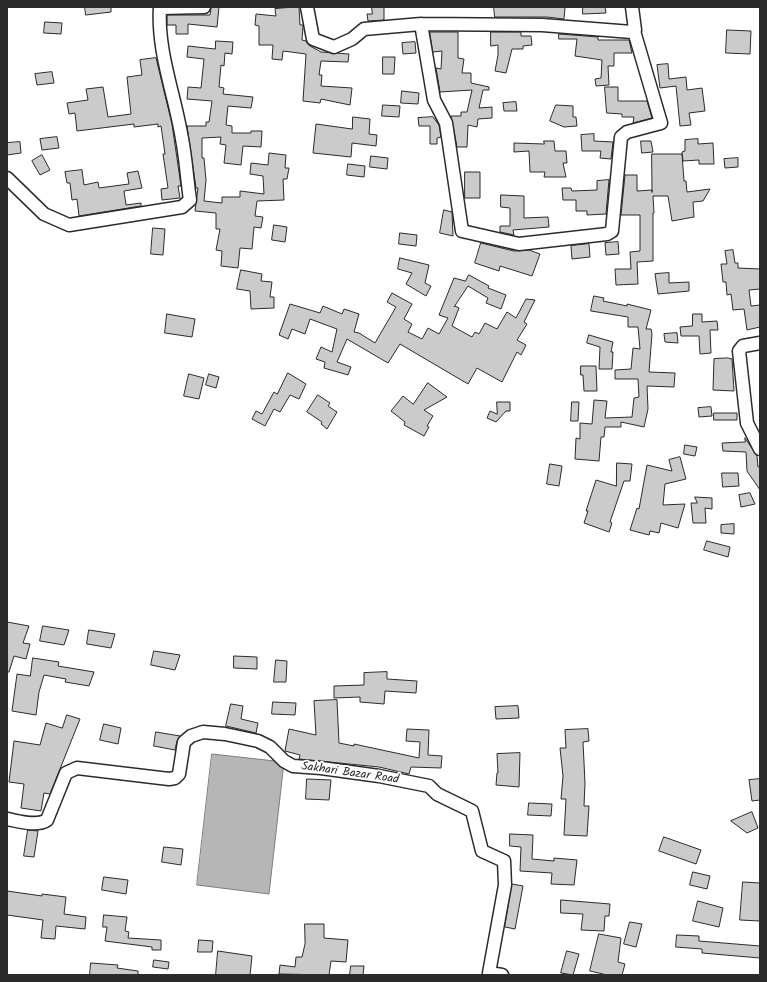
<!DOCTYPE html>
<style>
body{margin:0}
#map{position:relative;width:767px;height:982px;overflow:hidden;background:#fff;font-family:Kalam,sans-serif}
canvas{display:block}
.frame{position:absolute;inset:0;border:8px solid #2b2b2b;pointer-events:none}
</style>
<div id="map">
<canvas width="767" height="982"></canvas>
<div class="frame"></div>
</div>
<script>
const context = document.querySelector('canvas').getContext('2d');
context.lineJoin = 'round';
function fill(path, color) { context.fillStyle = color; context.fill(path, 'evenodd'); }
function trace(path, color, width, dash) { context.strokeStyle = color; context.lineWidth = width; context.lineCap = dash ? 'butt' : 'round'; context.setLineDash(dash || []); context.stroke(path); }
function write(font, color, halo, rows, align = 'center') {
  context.font = font + ' Kalam,sans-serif'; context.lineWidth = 3.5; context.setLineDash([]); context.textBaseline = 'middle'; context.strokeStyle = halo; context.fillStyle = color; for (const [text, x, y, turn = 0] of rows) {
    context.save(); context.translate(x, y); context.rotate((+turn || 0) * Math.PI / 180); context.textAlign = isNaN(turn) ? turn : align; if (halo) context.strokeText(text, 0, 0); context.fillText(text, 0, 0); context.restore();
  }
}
const water = new Path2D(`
 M212,754L284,762L269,894L197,885Z`);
fill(water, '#b6b6b6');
trace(water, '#7e7e7e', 1);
const building = new Path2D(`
 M85,7H111V12L86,15Z
 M219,7L217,27L188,24V34H176V25H167V15H210L211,8Z
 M299,7L300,25H303V27L302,40L306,41L310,46L321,52L349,54L348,62L321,61L319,75H322L321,86L352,88L350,105L321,99L320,103L303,101L306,54L283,51L282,60L272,59L273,45H259V26L255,25L256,14L276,16L275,9Z
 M372,7H384V20L368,21L367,14H372Z
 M494,7H565L564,19L547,17H495Z
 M583,7H605L606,13L583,14Z
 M45,22L62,23L61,34L44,33Z
 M727,30L751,31L750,54L726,53Z
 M430,32H458V58L464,59L462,73H471V83L489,87V90H483L479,108L492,107V118L478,119L477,127L468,125L467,147H457L451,116H461V112H467L472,90L440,92L436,68L441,69L442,51L433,52Z
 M491,32H521V36H531L532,45L523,46V49H512L506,73L495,71L498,55V45L491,46Z
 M559,34L598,37V40H629L632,53H614V66H608L609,85L596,86L595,79L601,78L602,60L575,56L577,39H559Z
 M216,41L233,42L232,54L225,53L224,66L221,65L219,87L224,88L223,94L253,97L251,108L228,106L226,125L232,126V133H251V131H262L261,147L243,146L241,165L224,163L226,145L220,144L221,137L202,138V158H204L206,180L204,201L222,203V197H240V191L264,194L263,176L250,174L251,163L268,165L269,153L286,155L285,168H289L287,179H283L284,200L257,201L255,216L263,217L261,228L254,227L252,249L240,248L238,268L221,266L222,251L216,250L220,229H216V213L195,211L198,188H196L187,126H206V122H209L212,101L187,99L188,87L201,88L204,59L187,57L188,46L215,49Z
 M415,42L416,53L403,54L402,43Z
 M383,57H395L394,74H383Z
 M156,58L172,124L181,186H178L180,198L162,200L161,189L168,188L163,154H165L161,126L158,127V124L134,127V124L77,131L75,113L69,114L67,103L88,100L86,89L103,87L108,117L131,114L127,77L142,75L140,60Z
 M668,64L669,79L686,77L687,90L702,88L705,111L689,113L691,125L680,126L676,86L660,88L657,65Z
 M52,72L54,83L37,85L35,74Z
 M605,87H618V101H647L652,118L633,123L634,117H622V114L607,113Z
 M402,91L419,93L418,104L401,103Z
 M516,102L517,111H504L503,103Z
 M383,105L400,106L399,117L382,116Z
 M556,105L573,106V117H576L577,126L564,127L550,121Z
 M353,117L370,119L369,134L377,135L376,146L352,143L351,157L313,153L316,124L352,129Z
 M433,117L439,125L441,137L437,138V144H430V126H419L418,118Z
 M594,134V141L613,142L611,159L600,158L601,151H582L581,135Z
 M57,137L59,148L42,150L40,139Z
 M698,139V144L713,143L714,164H699V160L683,161L682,152L685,151V140Z
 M544,141H554L555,151H566L567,163H563L566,177H544L545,172H530L529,151L514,152V143L544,144Z
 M641,141H651L653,152L642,153Z
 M20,142L21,153L7,155V143Z
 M652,154H682L684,181H686L687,192L710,189L703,201L693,202L694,217L672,221L668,196H653L654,213H653V261L637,262L638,284L616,285L615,269H631L630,252L640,251V215H621L625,175H637V191L652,190V192Z
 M42,155L50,170L40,175L32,161Z
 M371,156L388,158L387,169L370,167Z
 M738,158V167L725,168L724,159Z
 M348,164L365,166L364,177L347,175Z
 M82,170L84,185L98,182L99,188L129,184L127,173L138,171L142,188L124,191L126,205L141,203V206L79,216L77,199L72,200L70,183H67L65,172Z
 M465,172H480V198H465Z
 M609,180L606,214L587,215V211H576V200H563L562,188H571L572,191L597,190V181Z
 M501,195L524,196V218L548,217L549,227L513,230L514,235L500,232V226H510V208L501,207Z
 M444,210L452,212L453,236L440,233Z
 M274,225L287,227L285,242L272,240Z
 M153,228L165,229L163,255L151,254Z
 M400,233L417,235L416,246L399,244Z
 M618,242L619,254L606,255L605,243Z
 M481,243L514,251L529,250L540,254L532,276L500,266L499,271L475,263Z
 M589,244L590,257L572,259L571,246Z
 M733,250L735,263H738V268L760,269V289L749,290L751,306L760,305V327L747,330L744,309L733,310L731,294L727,295L726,282H723L721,264H727L725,251Z
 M400,258L429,265L425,283L431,286L426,296L406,284L412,273L398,269Z
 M241,270L262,274L261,281L272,282L270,297H274V308L251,309L250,291L237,289Z
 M669,273V283L689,282V291L658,294L655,274Z
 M469,275L489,286L488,288L506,295L501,309L486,303L488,298L468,286L454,307L455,306L459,308L452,326L472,337L475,332L479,334L485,323L497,329L507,312L516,318L526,299L535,300L524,322L527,324L517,340L526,345L521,355L517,352L502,382L477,368L468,384L400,344L388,363L347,339L337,362L351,367L348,375L324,368L325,362L316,359L321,347L332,352L337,329L310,319L305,334L292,329L288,339L279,335L290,304L320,313L323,306L342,314L344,309L359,314L354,332L359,333L375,343L396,307L387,302L392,293L412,304L404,319L412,324L408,332L422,339L428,328L439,334L448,318L439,315L454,278L465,281Z
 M594,296L604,298L603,301L627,306V304L651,310L646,329H651L652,334L649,372L675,373L674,387L647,386L648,409L644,427L621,422V427H605L604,437H601L599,461L575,459L576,438L580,439V423L592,424L594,400L607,401L605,418L632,417L634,398L639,397L638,379H615V370L631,369L633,348L640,349L638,327H628V317L591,311Z
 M167,314L195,319L192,337L165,333Z
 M693,314H702V322L717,321L718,330H710L711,353L700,354L699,336H681L680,327L692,326Z
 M677,333L678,343L665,342L664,334Z
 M589,335L613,342L611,352H613L612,369H599L600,347L587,343Z
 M728,358L732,359L734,391L713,390L714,359Z
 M581,366H596L597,391H584L583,375H581Z
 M288,373L306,384L299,399L290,395L280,412L274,409L265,426L252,419L256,411L262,414L274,392L277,394Z
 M189,374L204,378L199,399L184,396Z
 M209,374L219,377L216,388L206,385Z
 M428,383L447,397L424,410L433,416L427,426L429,427L424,436L404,425L405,422L391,411L403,396L413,404Z
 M318,395L330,403L328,406L337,412L327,429L321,424L322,422L307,412Z
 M497,402H510V411H506L496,422L487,418L490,411L497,414Z
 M572,402H579L578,421H571Z
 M711,407L712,416L699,417L698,408Z
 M714,413H737V420H714Z
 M745,438L757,456L758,467L760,466V490L747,471L746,452L723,451L722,443L745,442Z
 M685,445L697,447L695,456L684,454Z
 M680,457L686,479L665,484L663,505L685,504L678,528L661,523L659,533L650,531L649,535L630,530L637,508L639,509L647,465L672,471L669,460Z
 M617,463L632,464L630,481H624L610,522L612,523L609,532L584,523L588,511H586L596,480L616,486Z
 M550,464L562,466L559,486L547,484Z
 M722,473H738L739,486L723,487Z
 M750,493L755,504L741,507L739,495Z
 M695,497L712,498V509L705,508L706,523H693L691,503H697Z
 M734,524V534L721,533V525Z
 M707,541L730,547L728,557L704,550Z
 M7,622L29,626L23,643L30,644L26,659L14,656L9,672H7Z
 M43,626L69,630L64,645L40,641Z
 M89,630L115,634L111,648L87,644Z
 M154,651L180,655L175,670L151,665Z
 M234,656L257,657V669L234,668Z
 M33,658L59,662L58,666L94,672L89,686L65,682L66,679L44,675L39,692L36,715L12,711L17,674L30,676Z
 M276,660L287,661L286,682H274Z
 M387,672V679L417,681L416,693L385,691L384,704L360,702V697L334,698V686L364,685V673Z
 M337,700L339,743L354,746V744L419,758L420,742L406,741L407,729L429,730L428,755L442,756L441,768L411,767L409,774L379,767L299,759L300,755L285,751L289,729L316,735L314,701Z
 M273,702L296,703L295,715L272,714Z
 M231,704L243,706L241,719L258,723L256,733L226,726Z
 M518,706L519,718L496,719L495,707Z
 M67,715L80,719L50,794L44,793L41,811L21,808L24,784L9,782L14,741L40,745L46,723L62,728Z
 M104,724L121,728L118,744L100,740Z
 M588,729L589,741L583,742L585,783L584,806H589L587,836L564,835L566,799H561L563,776L560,748H566L565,730Z
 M156,732L180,736L177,741L175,750L154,746Z
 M520,753L519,787L496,785L497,773H498L497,754Z
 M307,779L331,780L329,800L306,799Z
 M760,779V800L752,801L749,780Z
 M529,803L552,804L551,816L528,815Z
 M752,812L758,828L747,833L731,821Z
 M28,830L38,831L34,857L24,856Z
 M510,834L533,835L532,859L554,861V858L577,860L574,885L551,884L552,873L520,871L521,847L510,846Z
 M664,837L701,850L696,864L659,851Z
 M164,847L183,849L181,865L162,862Z
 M693,872L710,876L707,889L690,885Z
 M104,877L128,880L126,894L102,890Z
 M743,882L760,883V921L740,920Z
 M512,884L523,886L515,929L505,927Z
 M7,891L42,896V894L66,897L64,914L86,917L85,929L56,926L55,939L41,938L43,920L7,915Z
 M561,900L610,904L609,916H605L604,931L581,930L583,914L561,913Z
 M698,901L723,908L719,927L693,921Z
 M104,915L127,917L125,931L129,932L128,938L161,940V950H152V947L105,941L107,927H103Z
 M630,922L642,924L636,947L624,944Z
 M305,924H324V938L348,940L346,962L331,961L329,975L279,974L280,965L295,967L296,957H302L305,944Z
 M599,934L621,938L618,962L625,964L622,975H607L590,971Z
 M677,935L699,936V941L760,946V958L702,953V949L676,947Z
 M199,940L213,941L212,952H198Z
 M218,951L252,956L250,975H216Z
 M567,951L579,954L573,975L561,973Z
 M154,960L169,962L168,969L153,967Z
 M91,963L118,965L117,968L138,971V975H90Z
 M351,966H364L363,975H350Z`);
fill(building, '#cbcbcb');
trace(building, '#2b2b2b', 1);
const minor = new Path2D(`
 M307,7L313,39L334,47L352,39L364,29L421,24L542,25L632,32L635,30L632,7
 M160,8L204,7
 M421,24L434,100L446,123L462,231L519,244L607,234L612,231L621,137L627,132L661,123L634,31
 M7,178L44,214L69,225L182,207L190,200C187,180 186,159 182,139C175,95 157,52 160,7
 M760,343L743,346L739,351L747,423L760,449
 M7,819C18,821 37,827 47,820L66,773L77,768L169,779L175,778L179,774L184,742L191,736L203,732L225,734L258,741L270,747L284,761L293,766L321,768L379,776L429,786L437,794L472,811L482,851L504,861L505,885L489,973L502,975`);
trace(minor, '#2b2b2b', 15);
trace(minor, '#fff', 12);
write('12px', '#2b2b2b', '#fff', [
 ["Sakhari Bazar Road",350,774,8]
]);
</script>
